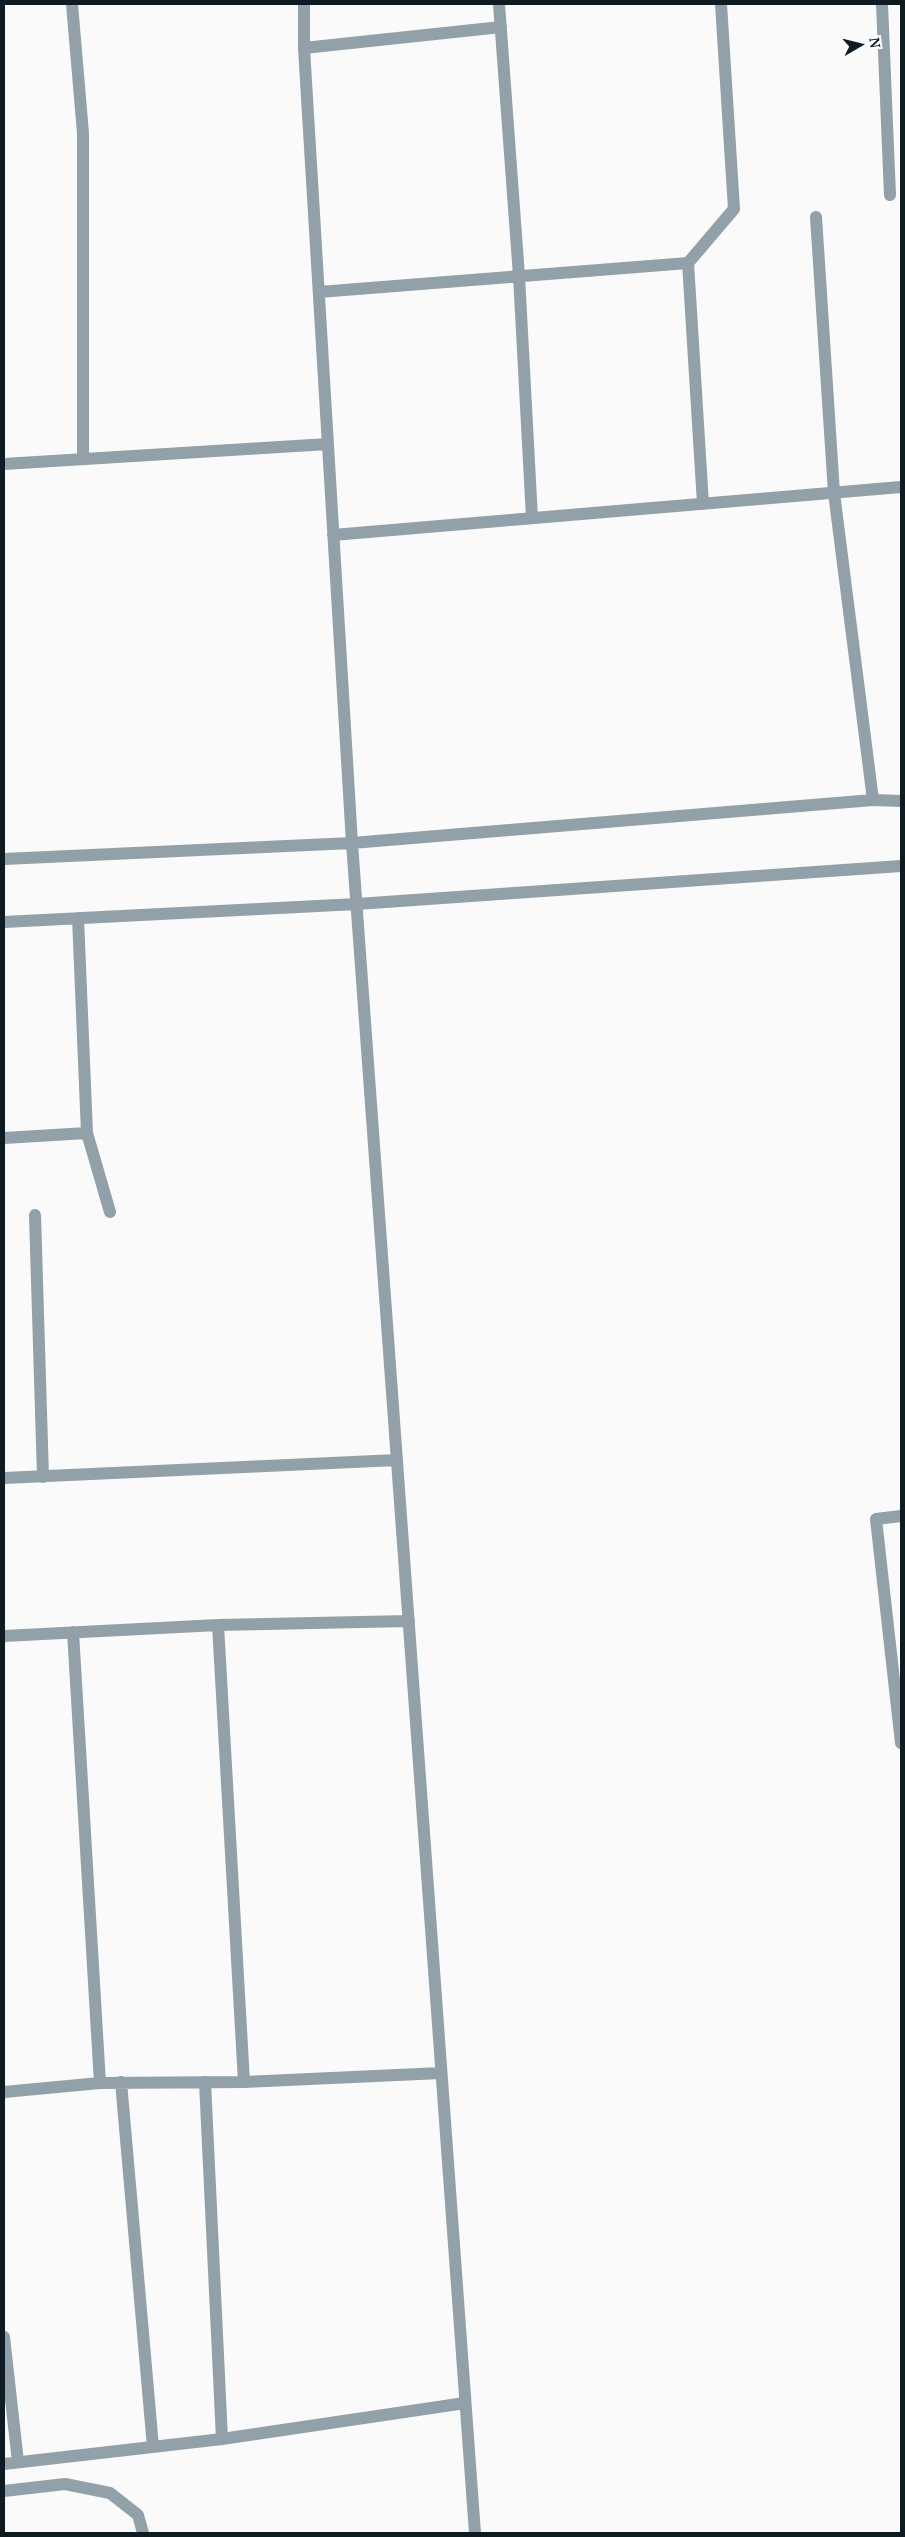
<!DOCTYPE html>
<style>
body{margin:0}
#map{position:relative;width:905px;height:2537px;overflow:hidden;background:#fafafa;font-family:"PT Serif",serif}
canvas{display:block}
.frame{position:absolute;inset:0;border:5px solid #0e1b23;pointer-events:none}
.north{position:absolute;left:835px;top:20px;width:50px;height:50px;-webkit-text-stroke:4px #fff;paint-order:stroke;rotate:82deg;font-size:14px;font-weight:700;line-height:20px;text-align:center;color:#0e1b23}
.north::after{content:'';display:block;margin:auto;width:18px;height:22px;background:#0e1b23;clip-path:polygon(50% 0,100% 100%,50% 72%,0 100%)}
</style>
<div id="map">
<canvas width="905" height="2537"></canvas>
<div class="frame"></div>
<div class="north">N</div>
</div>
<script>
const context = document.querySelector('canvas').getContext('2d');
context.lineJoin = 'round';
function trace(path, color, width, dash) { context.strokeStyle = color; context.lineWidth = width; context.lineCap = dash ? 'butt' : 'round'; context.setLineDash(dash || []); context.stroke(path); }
trace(new Path2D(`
 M72,4L83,133V459
 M304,4V48L352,843L475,2533
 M499,4L519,276L532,518
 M882,4L890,195
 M304,48L501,27
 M816,217L834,493L873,800
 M688,263L734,209L721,4
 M319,292L688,263L703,504
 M4,464L328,444
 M333,535L901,487
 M4,859L352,843L873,800L901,801
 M78,918L87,1133L110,1212
 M4,922L357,904L901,866
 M4,1138L87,1133
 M35,1215L43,1477
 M4,1478L397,1460
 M901,1516L876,1519L901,1743
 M218,1625L244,2082
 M73,1632L100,2083
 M4,1636L218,1625L409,1621
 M121,2082L153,2447
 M205,2082L222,2439
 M4,2092L100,2083L244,2082L441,2073
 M4,2337L18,2462
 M4,2464L222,2439L465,2403
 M4,2491L65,2484L110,2493L138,2515L143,2533`), '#91a0a9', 12);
</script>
